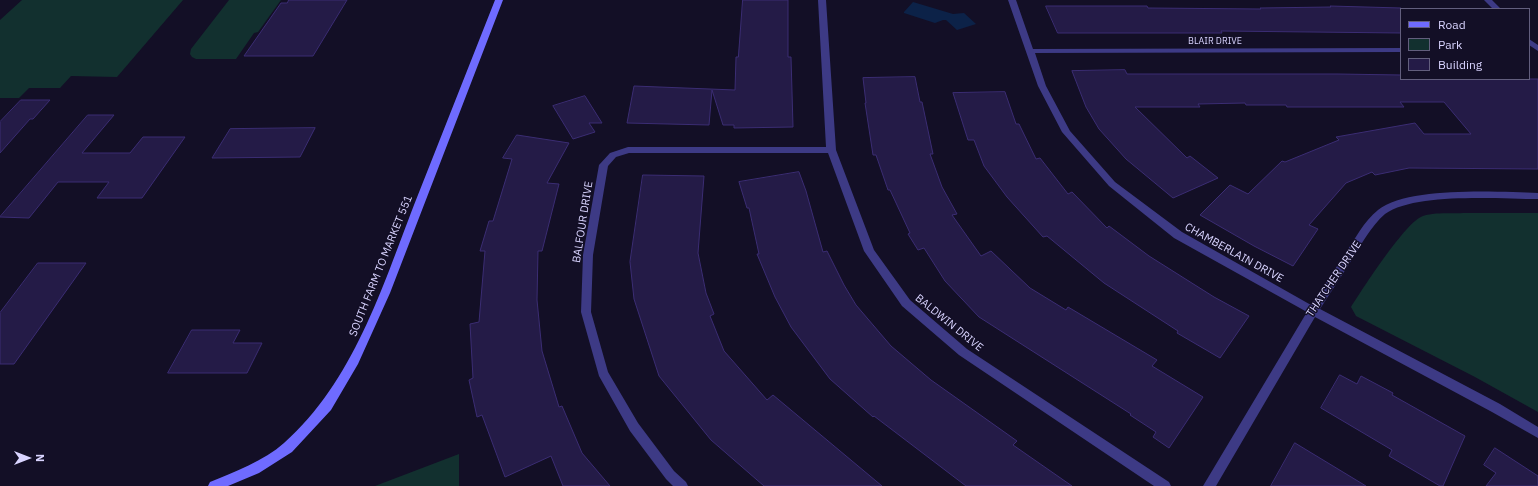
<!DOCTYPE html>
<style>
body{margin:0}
#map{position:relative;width:1538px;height:486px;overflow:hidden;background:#130f26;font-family:"IBM Plex Sans",sans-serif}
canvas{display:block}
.legend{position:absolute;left:1400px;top:8px;width:130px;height:72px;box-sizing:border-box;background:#130f26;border:1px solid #625e7d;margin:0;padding:5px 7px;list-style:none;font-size:12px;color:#d9d4ff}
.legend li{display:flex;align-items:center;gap:8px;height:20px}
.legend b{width:20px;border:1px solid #625e7d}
.north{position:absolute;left:8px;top:438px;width:40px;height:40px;-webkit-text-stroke:3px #130f26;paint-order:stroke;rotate:90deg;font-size:11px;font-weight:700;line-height:16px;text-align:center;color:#d9d4ff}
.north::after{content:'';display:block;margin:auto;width:14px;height:18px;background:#d9d4ff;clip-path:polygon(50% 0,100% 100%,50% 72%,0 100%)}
</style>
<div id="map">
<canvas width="1538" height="486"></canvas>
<ul class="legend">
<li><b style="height:5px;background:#6f6bff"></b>Road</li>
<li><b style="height:11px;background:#12302f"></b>Park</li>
<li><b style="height:11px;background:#241b47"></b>Building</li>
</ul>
<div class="north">N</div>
</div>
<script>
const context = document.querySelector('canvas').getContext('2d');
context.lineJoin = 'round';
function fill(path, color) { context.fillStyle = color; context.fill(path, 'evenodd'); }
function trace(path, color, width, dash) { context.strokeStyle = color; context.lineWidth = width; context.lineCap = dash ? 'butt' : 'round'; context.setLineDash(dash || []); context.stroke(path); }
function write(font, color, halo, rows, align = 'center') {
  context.font = font + ' "IBM Plex Sans",sans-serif'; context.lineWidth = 3; context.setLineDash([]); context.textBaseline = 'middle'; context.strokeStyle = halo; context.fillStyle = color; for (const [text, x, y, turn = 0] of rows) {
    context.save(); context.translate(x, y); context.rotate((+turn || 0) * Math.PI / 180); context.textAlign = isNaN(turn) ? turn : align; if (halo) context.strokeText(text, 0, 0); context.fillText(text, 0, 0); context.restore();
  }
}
fill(new Path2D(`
 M22,0H183L117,77L71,76L60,88H29L19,98H0V20Z
 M229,0H281L258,32L254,33L236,59H196L192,57L190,54L191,49Z
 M1463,213H1538V412L1475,377L1356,316L1351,307C1362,290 1406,221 1423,216C1435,212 1451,214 1463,213Z
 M459,454V486H375Z`), '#12302f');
fill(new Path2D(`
 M913,2L953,14L964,13L976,24L957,30L946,20H943L935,23L904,13V12Z`), '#0c2248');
const building = new Path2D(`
 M289,0H347L313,56H244L281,3H287Z
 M743,0H788V57H791L793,127L734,128V125H723L712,90L709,125L627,123L634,86L735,90L736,57H738Z
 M1046,6H1147L1148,8L1261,9L1260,8L1331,7L1330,6L1401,8V33L1221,31L1222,33H1058Z
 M1125,70L1127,74H1338L1401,75V79H1538V169L1409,168L1375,175L1372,172L1346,183L1309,225L1318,229L1293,266L1254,246L1200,215L1230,185L1248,194L1282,161L1285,162L1339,140L1336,137L1415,123L1424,134H1471L1444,102H1400L1404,107H1287L1286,105H1246L1245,103L1198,104L1200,107H1135L1187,158L1190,156L1218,178L1173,198L1126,159L1099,129L1086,107L1072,71Z
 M915,77L920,102H922L933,154H930L942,187L957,214L952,215L981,256L991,251L1030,288L1066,310L1068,307L1157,360L1152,366L1203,397L1169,448L1153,437L1156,432L1130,415L1131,414L979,317L945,281L924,248L918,250L908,234L910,233L890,190H888L876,155H873L865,103H866L863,78Z
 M1005,92L1016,124H1019L1036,159L1040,158L1068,194L1072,192L1107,228L1109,226L1149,256L1214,297L1249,316L1220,358L1177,333L1178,331L1104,283L1047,236L1043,237L1007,197L984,166L974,140H968L953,93Z
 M585,96L602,123H589L595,132L573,139L553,106Z
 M21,100H50L33,119H30L0,153V122Z
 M88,115H114L82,153H130L143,137H185L142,198H97L109,182H58L29,218L0,217Z
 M315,128L300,157L212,158L230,129Z
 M517,135L569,143L547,183L559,184L542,251H538L537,300L542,351L559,407L562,406L582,453L610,486H563L551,456L505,477L482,415L477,417L469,380L473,378L470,324L479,322L485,251H480L489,221H493L512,159L503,158Z
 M799,172L806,191L823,252L827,251L844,285L856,305L891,346L931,380L1017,441L1013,445L1072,486H966L874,416L873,417L830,379L791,327L775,297L757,254H759L749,208H747L739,182Z
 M643,175L704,176L698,253L706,293L714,314L710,316L724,351L767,400L773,395L882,486H764L711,440L659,376L634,299L630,262Z
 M38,263H86L14,364H0V313Z
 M192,330H240L233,343H262L247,373H168Z
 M1340,375L1357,384L1361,376L1393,393L1392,395L1465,436L1443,486H1440L1389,456L1392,450L1321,408Z
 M1295,443L1366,486H1271Z
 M1495,448L1538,476V486H1486L1496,473L1484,465Z`);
fill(building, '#241b47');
trace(building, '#3b2d73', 1);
fill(new Path2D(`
 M818,0H826L836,150L874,250L910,300L967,349L1169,482L1171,486H1154L959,355L902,306L864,251L828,153H629L616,157L608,166L593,255L591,312L608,372L638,423L674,471L686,482L688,486H673L666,479L630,431L599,376L581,312L583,255L599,165L610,153L628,147H826Z
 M1008,0H1016L1033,49L1401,48V52L1035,53L1046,86L1070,131L1115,182L1182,232L1311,305C1323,287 1334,271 1345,254C1355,239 1364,221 1378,210C1409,186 1500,192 1538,193V199C1501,199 1415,192 1385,214C1371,226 1361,245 1351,261C1341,277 1330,293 1320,309L1500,404L1538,427V438L1492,412L1315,317L1216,486H1203L1307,312L1174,238L1109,186L1062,132L1038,86Z
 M1484,0H1492L1501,9H1493Z
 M1529,39L1538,45V51L1529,45Z`), '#3d3a85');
fill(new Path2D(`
 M495,0H503L390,293L358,364L331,410L292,452L259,473L228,486H208L210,482C234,472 264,461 284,443C353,382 382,288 414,205C441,137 468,68 495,0Z`), '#6f6bff');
write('9px', '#d9d4ff', '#130f26', [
 ["BLAIR DRIVE",1215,41]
]);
write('11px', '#d9d4ff', '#130f26', [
 ["BALFOUR DRIVE",583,222,-81],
 ["CHAMBERLAIN DRIVE",1234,253,29],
 ["SOUTH FARM TO MARKET 551",381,266,-68],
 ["THATCHER DRIVE",1334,279,-56],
 ["BALDWIN DRIVE",949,323,39]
]);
</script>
